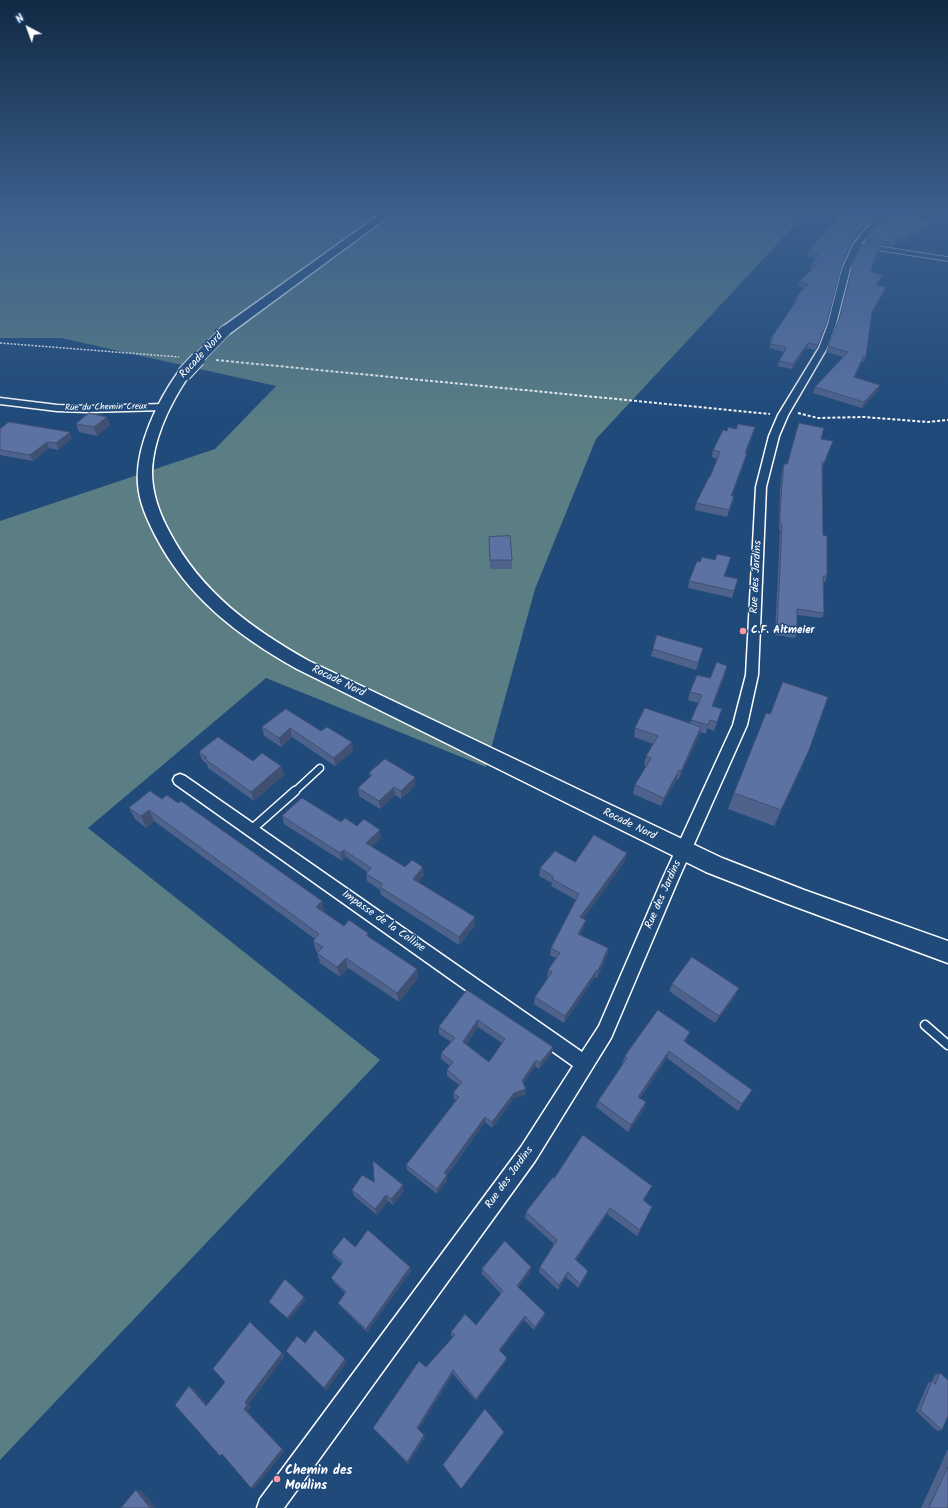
<!DOCTYPE html>
<style>
body{margin:0}
#map{position:relative;width:948px;height:1508px;overflow:hidden;background:#1f4a7a;font-family:Kalam,sans-serif}
canvas{display:block}
.north{position:absolute;left:8px;top:8px;width:40px;height:40px;-webkit-text-stroke:3px #1f4a7a;paint-order:stroke;rotate:319deg;font-size:11px;font-weight:700;line-height:16px;text-align:center;color:#fff}
.north::after{content:'';display:block;margin:auto;width:14px;height:18px;background:#fff;clip-path:polygon(50% 0,100% 100%,50% 72%,0 100%)}
</style>
<div id="map">
<canvas width="948" height="1508"></canvas>
<div class="north">N</div>
</div>
<script>
const context = document.querySelector('canvas').getContext('2d');
context.lineJoin = 'round';
function fill(path, color) { context.fillStyle = color; context.fill(path, 'evenodd'); }
function trace(path, color, width, dash) { context.strokeStyle = color; context.lineWidth = width; context.lineCap = dash ? 'butt' : 'round'; context.setLineDash(dash || []); context.stroke(path); }
function write(font, color, halo, rows, align = 'center') {
  context.font = font + ' Kalam,sans-serif'; context.lineWidth = 3; context.setLineDash([]); context.textBaseline = 'middle'; context.strokeStyle = halo; context.fillStyle = color; for (const [text, x, y, turn = 0] of rows) {
    context.save(); context.translate(x, y); context.rotate((+turn || 0) * Math.PI / 180); context.textAlign = isNaN(turn) ? turn : align; if (halo) context.strokeText(text, 0, 0); context.fillText(text, 0, 0); context.restore();
  }
}
fill(new Path2D(`
 M0,213H26L58,217L63,213H806L596,439L535,589L486,767L266,678L88,828L380,1060L0,1460V521L215,449L276,386L61,338H0Z`), '#5a7e83');
const laneFar2 = new Path2D(`
 M857,245L948,259`);
const laneFar1 = new Path2D(`
 M294,792L320,768`);
const lane = new Path2D(`
 M251,830L295,791
 M925,1025L948,1045`);
const street = new Path2D(`
 M883,213H890L868,234L861,245L850,269L836,324L827,348L788,415L779,436L766,487L758,675L747,725L678,880L611,1038L535,1161L284,1508H257L260,1499L521,1147L573,1066L175,784L173,780L175,776L180,774L185,776L582,1052L599,1026L662,880L733,725L746,675L756,487L769,436L778,415L819,348L828,324L842,269L853,245L863,232Z
 M0,398L57,405L88,406L164,404L169,407L164,410L88,412L57,411L0,404Z`);
const secondary = new Path2D(`
 M382,213H393L229,334H221L219,331L221,328Z
 M184,370L189,371L190,374C171,402 153,438 152,472C152,494 160,515 170,533C201,592 252,629 309,661L722,858L804,890L948,941V963L788,904L706,872L297,669C238,636 187,597 155,535C147,519 139,502 138,484C135,447 158,400 179,371Z`);
trace(laneFar2, '#fff', 5.5);
trace(laneFar1, '#fff', 9);
trace(lane, '#fff', 11);
trace(street, '#fff', 3);
trace(secondary, '#fff', 3);
trace(new Path2D(`
 M0,343L179,357`), '#fff', 1.5, [2, 1.5]);
trace(new Path2D(`
 M216,360L770,414
 M798,413L818,418L864,417L928,422L948,420`), '#fff', 2, [3, 2]);
trace(laneFar2, '#1f4a7a', 4);
trace(laneFar1, '#1f4a7a', 6);
trace(lane, '#1f4a7a', 8);
fill(street, '#1f4a7a');
fill(secondary, '#1f4a7a');
const secondaryBridgeFar1 = new Path2D(`
 M197,360L225,331`);
const secondaryBridge = new Path2D(`
 M184,374L198,359`);
trace(secondaryBridgeFar1, '#fff', 12, []);
trace(secondaryBridge, '#fff', 16, []);
trace(secondaryBridgeFar1, '#1f4a7a', 11);
trace(secondaryBridge, '#1f4a7a', 14);
fill(new Path2D(`
 M830,213H881L862,231L852,244L841,268L827,324L816,350L806,348L792,369L777,366L779,361L784,352L769,348L771,343L770,342L771,338L795,303L794,302L795,298L804,288L798,286L799,282L812,269L810,268L812,264L816,258L807,256L808,251L841,215Z
 M889,213H926L917,217L931,220L929,224L906,242L897,240L893,247L864,243L866,238Z
 M880,246L879,252L874,260L871,272L881,280L878,285L886,287L884,293L871,315L866,356L864,362L862,361L855,377L878,391L862,408L813,393L815,387L843,357L826,352L828,346Z
 M107,417L110,425L97,436L79,432L76,424Z
 M755,427L753,434L746,453L745,460L732,496H734L732,504L727,517L695,510L696,503L710,477L717,459L712,457L713,450L727,431L736,429Z
 M0,429L72,438L58,450L49,448L33,461L0,455Z
 M821,439L833,441L822,468L823,535L827,576L825,582H824V613L822,618L797,615V633L795,638L775,635L780,530H779V519L780,491L782,469L784,464H787Z
 M489,537L512,560V569H490Z
 M700,562L729,564L724,576L738,579L732,598L688,588L689,581Z
 M653,649L701,655L696,670L651,656Z
 M727,666L725,674L713,706L719,717L714,731L707,728L706,734L700,732L699,736L678,780L677,779L661,806L633,794L635,785L646,766L644,765L646,756L653,744L634,737L635,728L690,723L691,720L698,703L688,700L690,692Z
 M286,709L353,751L335,766L292,737L281,747L264,736L262,727Z
 M199,752L281,766L284,775L254,801L208,768L207,764L202,760Z
 M802,767L774,826L728,809L734,793Z
 M369,773L415,786L401,799L395,795L380,809L359,796L358,788L370,777Z
 M162,799L178,803L322,901L324,912L344,926L368,933V937L417,969L418,978L399,1002L348,968L340,977L320,963L317,953H318L316,951L313,941L315,939L154,821L146,828L135,819L129,808Z
 M282,816L341,822L357,826L381,838L371,847L405,867L424,875L418,882L475,917V925L459,945L381,895L380,890L367,881L366,874L367,872L346,857L342,861L284,824Z
 M625,861L583,918L584,927L580,935L608,948L607,955L597,978L595,977L564,1023L534,1004L535,997L549,978L547,977L548,970L556,958L550,955L551,948L576,900L551,886L552,883L539,876L540,868L575,862Z
 M672,984L736,995L715,1023L669,991Z
 M467,990L553,1047L552,1053L539,1069L535,1066L523,1084L526,1089L525,1095L514,1098L492,1128L485,1122L447,1175V1180L437,1194L407,1170L406,1165L456,1100L454,1099L453,1093L459,1085L447,1076V1070L450,1066L441,1059V1053L451,1042L439,1034V1027ZM478,1027L502,1043L489,1062L466,1045Z
 M690,1032L685,1042L752,1090L738,1111L667,1058L640,1098L646,1102L644,1109L628,1132L596,1107L598,1101L623,1064H622L625,1056Z
 M554,1178L649,1192L644,1200L652,1207L637,1236L607,1214L576,1260L586,1276L578,1288L566,1277L558,1290L539,1272L540,1267L554,1244L525,1218L526,1212Z
 M374,1182L404,1191L393,1205L388,1201L377,1215L354,1196L352,1190Z
 M355,1247L410,1267L411,1271L367,1332L340,1306L338,1303L345,1293L333,1281L331,1278L342,1264L334,1257L332,1252Z
 M482,1269L530,1272L518,1288L545,1313L544,1317L534,1330L524,1320L500,1351L506,1361L476,1401L453,1374L418,1430L425,1437L408,1464L373,1428L453,1337L451,1336V1332L476,1325L501,1294L482,1274Z
 M940,1373L942,1430L937,1431L916,1411L928,1383L932,1381L935,1375Z
 M948,1449V1508H921Z`), '#4e628c');
fill(new Path2D(`
 M878,213H881L862,231L852,244L841,268L842,264L853,240L863,227Z
 M919,213H926L911,220L913,216Z
 M931,220L929,224L906,242L908,237Z
 M898,236L897,240L893,247L894,243Z
 M880,246L879,252L873,261L875,256Z
 M883,275L881,280L874,290L876,285Z
 M886,287L884,293L870,318L872,312Z
 M828,319L818,347L816,350L818,345Z
 M808,343L806,348L792,369L793,364Z
 M864,355L862,361L852,383L854,377Z
 M880,385L878,391L862,408L864,402Z
 M107,417L110,425L97,436L94,427Z
 M755,427L753,434L743,460L745,453Z
 M70,432L72,438L58,450L56,443Z
 M47,442L49,448L33,461L30,455Z
 M747,453L745,460L729,503L731,496Z
 M734,496L732,504L727,517L729,510Z
 M731,557L729,564L722,582L724,576Z
 M727,666L725,674L710,714L712,706Z
 M701,727L699,736L678,780L681,771Z
 M290,728L292,737L281,747L279,738Z
 M352,742L353,751L335,766L334,758Z
 M809,750L802,767L774,826L781,810Z
 M281,766L284,775L254,801L251,792Z
 M679,770L677,779L661,806L664,798Z
 M415,777V786L401,799V791Z
 M394,787L395,795L380,809L379,801Z
 M149,810L154,821L146,828L141,816Z
 M380,830L381,838L367,851L366,843Z
 M344,850L346,857L342,861L340,853Z
 M627,853L625,861L579,925L580,917Z
 M423,867L424,875L414,887L413,879Z
 M322,901L324,912L318,917L316,907Z
 M475,917V925L459,945V937Z
 M586,920L584,927L576,942L578,934Z
 M608,948L607,955L597,978L598,971Z
 M346,958L348,968L340,977L337,967Z
 M417,969L418,978L399,1002L397,993Z
 M597,970L595,977L564,1023L565,1016Z
 M739,988L736,995L715,1023L719,1016Z
 M478,1020V1027L463,1049V1042Z
 M690,1032L687,1039L681,1048L684,1041Z
 M553,1047L552,1053L539,1069L540,1063Z
 M669,1051L667,1058L636,1103L638,1097Z
 M536,1060L535,1066L521,1087L522,1081Z
 M526,1089L525,1095L514,1098L492,1128V1122L514,1093Z
 M646,1102L644,1109L628,1132L631,1125Z
 M485,1117V1122L444,1178V1173Z
 M447,1175V1180L437,1194V1189Z
 M403,1185L404,1191L393,1205L391,1199Z
 M386,1195L388,1201L377,1215L375,1209Z
 M610,1208L607,1214L573,1264L575,1259Z
 M410,1267L411,1271L367,1332L366,1329Z
 M531,1267L530,1272L516,1291L517,1286Z
 M588,1271L586,1276L578,1288L580,1284Z
 M568,1272L566,1277L558,1290L559,1285Z
 M304,1297L306,1299L289,1320L287,1318Z
 M545,1313L544,1317L534,1330L535,1327Z
 M525,1316L524,1320L499,1353V1350Z
 M282,1353L285,1356L249,1404L251,1407L247,1411L285,1451L254,1489L251,1488L244,1409L245,1402Z
 M507,1358L506,1361L476,1401V1399Z
 M345,1359L347,1362L326,1391L324,1388Z
 M453,1370V1374L418,1430L417,1428Z
 M189,1386L194,1389L210,1408L206,1406Z
 M504,1432L503,1434L461,1490V1489Z
 M424,1435L425,1437L408,1464L407,1462Z
 M136,1490L142,1491L156,1508H150Z`), '#405072');
const building = new Path2D(`
 M843,213H878L863,227L853,240L842,264L828,319L819,343L818,345L808,343L793,364L779,361L786,349H785L786,347L770,344L773,338H771L798,298H795L808,284L799,282L816,265L812,264L819,254L808,251Z
 M889,213H919L913,216L931,220L908,237L898,236L894,243L866,238L870,231Z
 M862,244L880,246L875,256L871,272L883,275L876,285L886,287L872,312L866,356L864,355L854,377L880,385L864,402L815,387L848,352L828,346L839,319L853,264Z
 M89,413L107,417L94,427L76,424Z
 M9,422L70,432L56,443L47,442L30,455L0,450V429Z
 M799,423L824,428L821,439L833,441L824,463L822,462L823,535L827,536V576H823L824,613L797,609V633L777,630L782,525L780,524V514L782,485L784,464H787Z
 M738,424L755,427L745,453H747L731,496H734L729,510L696,503L709,477H710L720,452L713,450L723,430L727,431L728,427L736,429Z
 M510,536L512,560H490L489,537Z
 M717,554L731,557L724,576L738,579L734,591L689,581L697,561L700,562L702,557L715,560Z
 M657,635L703,648L698,663L653,649Z
 M717,662L727,666L712,706L722,709L717,722L710,720L708,725L691,720L702,695L690,692L697,675L710,678Z
 M783,682L828,697L809,750L781,810L734,793L766,713L770,714Z
 M645,708L701,727L681,771L679,770L664,798L635,785L651,758L646,756L658,736L635,728Z
 M286,709L321,731L327,727L352,742L334,758L290,728L279,738L262,727Z
 M218,737L253,761L262,753L281,766L251,792L205,759L207,758L199,752Z
 M385,759L415,777L401,791L394,787L379,801L358,788L372,775L369,773Z
 M150,791L162,799L167,795L178,803L181,801L322,901L316,907L344,926L349,920L368,933L366,935L417,969L397,993L346,958L337,967L317,953L323,947L313,941L319,934L149,810L141,816L129,808Z
 M302,798L341,822L345,818L357,826L364,819L380,830L366,843L405,867L412,860L423,867L413,879L475,917L459,937L380,887L383,884L366,874L371,868L344,850L340,853L282,816Z
 M594,835L627,853L580,917L586,920L578,934L608,948L598,971L597,970L565,1016L535,997L552,972L548,970L560,953L551,948L579,894L552,879L554,877L540,868L555,851L575,862Z
 M692,957L739,988L719,1016L672,984Z
 M467,990L553,1047L540,1063L536,1060L522,1081L526,1089L514,1093L492,1122L485,1117L444,1173L447,1175L437,1189L406,1165L459,1097L453,1093L462,1082L447,1070L453,1062L441,1053L455,1038L439,1027ZM478,1020L505,1039L489,1062L463,1042Z
 M658,1010L690,1032L684,1041L752,1090L742,1104L669,1051L638,1097L646,1102L631,1125L598,1101L627,1058L625,1056Z
 M583,1135L652,1186L643,1200L652,1207L640,1230L610,1208L575,1259L588,1271L580,1284L568,1272L559,1285L540,1267L557,1240L526,1212L553,1177L554,1178Z
 M373,1161L403,1185L391,1199L386,1195L375,1209L352,1190L362,1175L374,1182Z
 M368,1230L410,1267L366,1329L338,1303L346,1292L331,1278L343,1262L332,1252L344,1237L355,1247Z
 M505,1241L531,1267L517,1286L545,1313L535,1327L525,1316L499,1350L507,1358L476,1399L453,1370L417,1428L424,1435L407,1462L373,1428L419,1361L426,1367L455,1335L451,1332L465,1314L476,1325L503,1291L482,1269Z
 M285,1279L304,1297L287,1318L269,1302Z
 M250,1322L282,1353L245,1402L247,1405L244,1409L282,1449L251,1488L222,1454L220,1456L175,1405L189,1386L206,1406L225,1382L213,1369Z
 M315,1330L345,1359L324,1388L286,1351L297,1336L305,1343Z
 M940,1373L948,1380V1416L942,1430L920,1410L932,1381L935,1384Z
 M485,1409L504,1432L461,1489L443,1465Z
 M948,1467V1508H929Z
 M136,1490L150,1508H121Z`);
fill(building, '#5b72a3');
trace(building, '#405072', 1);
const sky = context.createLinearGradient(0, 0, 0, 424);
sky.addColorStop(0, '#112943');
sky.addColorStop(0.5, '#3c608d');
sky.addColorStop(1, '#3c608d00');
context.fillStyle = sky;
context.fillRect(0, 0, 948, 424);
for (const [x, y, r, color] of [
 [743,631,4,"#ff9aa2"],
 [277,1479,4,"#ff9aa2"]
]) { const dot = new Path2D(); dot.arc(x, y, r, 0, 2 * Math.PI); context.fillStyle = color; context.fill(dot); trace(dot, '#1f4a7a', 1.5); }
write('9px', '#fff', '#1f4a7a', [
 ["Rue du Chemin Creux",106,408,-1]
]);
write('11px', '#fff', '#1f4a7a', [
 ["Rocade Nord",202,356,-47],
 ["Rue des Jardins",757,577,-87],
 ["Rocade Nord",338,682,26],
 ["Rocade Nord",629,825,26],
 ["Rue des Jardins",664,895,-66],
 ["Impasse de la Colline",383,922,35],
 ["Rue des Jardins",510,1178,-54]
]);
write('bold 11px', '#fff', '#1f4a7a', [
 ["C.F. Altmeier",751,631]
], 'left');
write('bold 13px', '#fff', '#1f4a7a', [
 ["Chemin des",285,1472],
 ["Moulins",285,1487]
], 'left');
</script>
